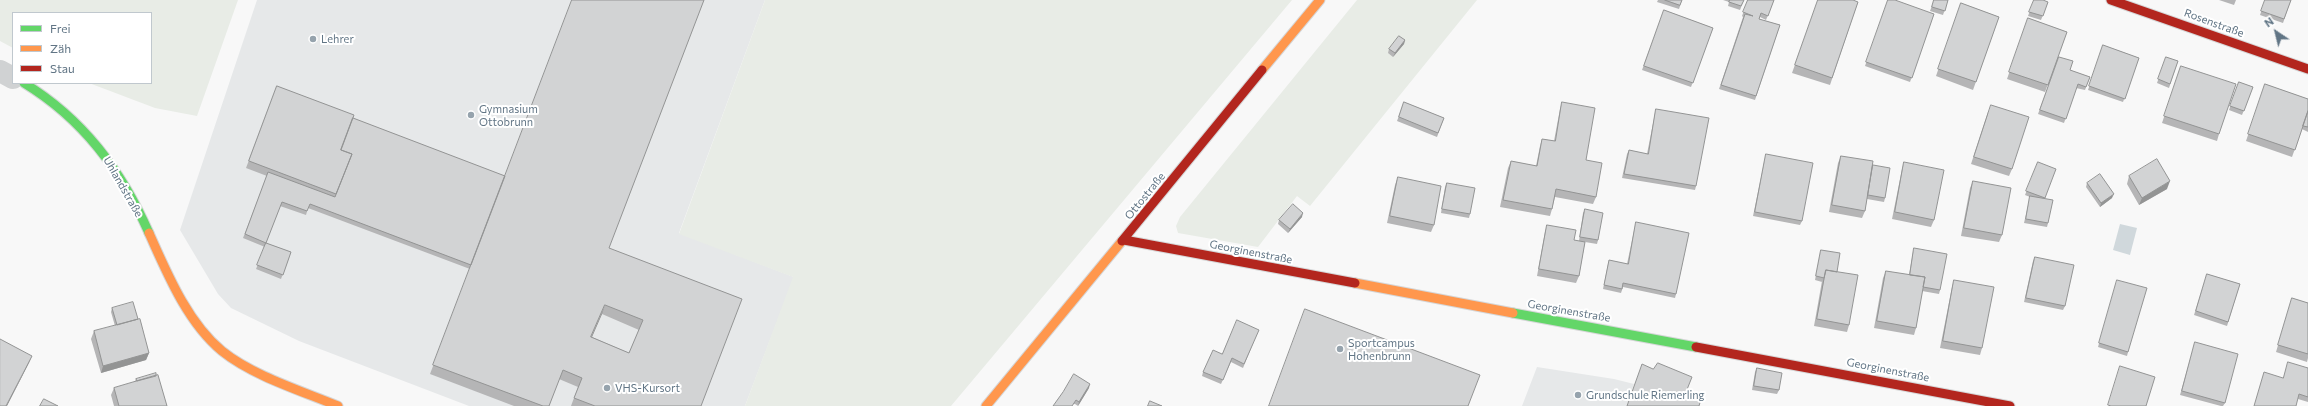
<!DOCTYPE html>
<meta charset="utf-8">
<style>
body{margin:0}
#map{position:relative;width:2308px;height:406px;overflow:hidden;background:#f8f8f8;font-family:Commissioner,sans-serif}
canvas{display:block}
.legend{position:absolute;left:12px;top:12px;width:140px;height:72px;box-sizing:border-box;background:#fff;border:1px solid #c0c8ce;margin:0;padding:5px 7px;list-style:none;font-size:12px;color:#617585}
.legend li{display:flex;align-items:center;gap:8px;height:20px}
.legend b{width:20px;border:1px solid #c0c8ce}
.north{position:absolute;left:2256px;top:12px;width:40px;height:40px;-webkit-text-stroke:3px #fff;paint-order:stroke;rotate:325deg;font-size:11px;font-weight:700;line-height:16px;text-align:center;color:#617585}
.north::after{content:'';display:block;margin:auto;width:14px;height:18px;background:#617585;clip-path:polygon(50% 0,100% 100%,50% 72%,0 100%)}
</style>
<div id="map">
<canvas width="2308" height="406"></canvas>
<ul class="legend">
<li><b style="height:5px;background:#63d668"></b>Frei</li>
<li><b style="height:5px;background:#ff974d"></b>Zäh</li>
<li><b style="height:5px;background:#b3261e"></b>Stau</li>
</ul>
<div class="north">N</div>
</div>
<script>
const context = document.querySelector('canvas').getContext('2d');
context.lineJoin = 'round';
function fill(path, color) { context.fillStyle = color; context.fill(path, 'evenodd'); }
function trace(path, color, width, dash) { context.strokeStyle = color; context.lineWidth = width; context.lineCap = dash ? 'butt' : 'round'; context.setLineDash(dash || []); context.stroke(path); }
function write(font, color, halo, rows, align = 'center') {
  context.font = font + ' Commissioner,sans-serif'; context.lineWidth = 4; context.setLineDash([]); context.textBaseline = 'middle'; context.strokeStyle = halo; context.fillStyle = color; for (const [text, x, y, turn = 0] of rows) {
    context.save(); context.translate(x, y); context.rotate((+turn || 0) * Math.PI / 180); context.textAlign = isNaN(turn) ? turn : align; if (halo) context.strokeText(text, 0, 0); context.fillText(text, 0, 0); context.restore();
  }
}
fill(new Path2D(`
 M257,0H765L679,233L794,277L745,406H469L299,341L231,308L218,294L180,230Z
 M1537,367L1614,379L1634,384L1627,406H1522Z`), '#e6e8e9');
fill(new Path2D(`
 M0,0H238L197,116L155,108L89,83H151V13H13V48L0,41Z
 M765,0H1292L951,406H745L793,277L679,234Z
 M1357,0H1477L1310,206L1297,196L1258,247L1178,233L1176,226L1180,217Z`), '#e8ece6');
fill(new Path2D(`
 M2120,224L2137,228L2130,255L2113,250Z`), '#d0d8dc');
const fast = new Path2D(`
 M24,83C83,119 121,170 149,233
 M1513,313L1696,347`);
const slow = new Path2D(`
 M1262,70L1320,0
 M149,233C167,273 187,322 222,351C253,376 302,391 338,406
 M1355,283L1513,313
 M986,406L1122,241`);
const jam = new Path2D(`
 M2111,0L2308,69
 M1124,240L1355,283
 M1122,241L1262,70
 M1696,347L2010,406`);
trace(fast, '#d5d6d7', 11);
trace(slow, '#d5d6d7', 11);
trace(jam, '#d5d6d7', 11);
trace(new Path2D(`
 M0,71L13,78`), '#d0d2d3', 22);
trace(fast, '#63d668', 9);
trace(slow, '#ff974d', 9);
trace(jam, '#b3261e', 9);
fill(new Path2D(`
 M1658,0H1682L1679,9L1657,2Z
 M1723,0H1744L1740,10L1728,6L1729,2Z
 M1748,0H1774L1766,20L1760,17L1759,19L1780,25L1755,100L1719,89L1743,17L1742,16Z
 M1818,0L1858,2L1830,85L1792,73Z
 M1888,0L1934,14L1910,82L1865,66Z
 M1934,0H1948L1943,15L1930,11Z
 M2034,0L2048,2L2041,20L2028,16Z
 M2219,0H2236L2234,5Z
 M2265,0H2291L2283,23L2260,15Z
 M1961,3L1999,17L1973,90L1936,76Z
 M1664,10L1713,28L1691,87L1642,70Z
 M2028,18L2067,32L2045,92L2007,79Z
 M1405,40L1404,44L1393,57L1388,53L1389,49Z
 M2103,45L2139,58L2123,102L2088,90Z
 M2059,57L2070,70L2090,77L2085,90L2076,88L2064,123L2038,114Z
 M2166,57L2178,61L2169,88L2157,83Z
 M2181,66L2219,134L2217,141L2162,123Z
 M2239,82L2253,87L2242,115L2229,110Z
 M2265,84L2308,99V132L2302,129L2292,157L2246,141Z
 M277,86L353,119L609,248L701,406H571L578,387L559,379L549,406H514L430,374L470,269L308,208L306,215L280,206L266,243L291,252L281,279L256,269L265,247L243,238L267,176L246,168ZM602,314L639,330L629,353L592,337Z
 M1404,102L1444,118L1437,137L1397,121Z
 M1562,102L1586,160L1596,197L1593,204L1555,197L1552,209L1550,216L1500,207L1508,168L1511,161L1536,166L1540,146L1542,139L1554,141L1560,109Z
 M1656,109L1696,186L1695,190L1622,178L1627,154L1629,150L1647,154L1655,113Z
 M1988,112L2012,169L2009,176L1971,164Z
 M1766,154L1802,221L1800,225L1753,216L1765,158Z
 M1841,156L1873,165L1885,198L1884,202L1867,199L1865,211L1862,218L1829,212L1838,163Z
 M1904,162L1934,220L1931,227L1892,219L1902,169Z
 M2038,162L2045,198L2048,223L2047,227L2024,223L2030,197L2025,195Z
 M2129,176L2167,189L2139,205L2127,184Z
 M1398,177L1434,225L1431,232L1387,223L1395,185Z
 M1973,181L2002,235L1999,242L1961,236L1970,188Z
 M1447,183L1470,214L1469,218L1441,213L1445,187Z
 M2087,183L2112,198L2100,207L2086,187Z
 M1585,210L1598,240L1597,244L1585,242L1579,276L1576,283L1537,276L1545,232L1547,225L1574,240L1579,241L1583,213Z
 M1302,217L1288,233L1278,224L1279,220Z
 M1636,222L1676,294L1675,298L1623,287L1621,293L1603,289L1608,264L1609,260L1627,264L1635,226Z
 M1914,248L1940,290L1939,294L1922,291L1916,328L1914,335L1874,328L1883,278L1886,271L1909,275L1913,252Z
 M1821,250L1837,272L1849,325L1847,332L1814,326L1822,281V282L1815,280L1820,254Z
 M2035,257L2065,306L2063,310L2024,302L2033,261Z
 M2207,274L2240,284L2227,326L2194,315Z
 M1954,280L1982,348L1980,355L1940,348L1952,287Z
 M2116,284L2128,352L2127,356L2098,347Z
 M2292,298L2308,303V358L2307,362L2276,352Z
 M112,308L138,320L149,353L146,360L101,373L91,339L94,331L115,326L111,312Z
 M1257,334L1243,368L1231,362L1221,384L1202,376L1203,372L1222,354Z
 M2195,342L2225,403L2223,406H2221L2180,395Z
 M1757,368L1779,390L1777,394L1752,390L1755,372Z
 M2308,368V402L2298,399L2283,378Z
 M136,379L167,406H114L111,395L114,388L135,382Z
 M1089,388L1078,406L1075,404L1053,406Z`), '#b5b5b6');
fill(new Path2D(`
 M1405,40L1404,44L1393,57L1395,53Z
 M2170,181L2167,189L2139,205L2142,198Z
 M2114,194L2112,198L2100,207L2101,203Z
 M1303,213L1302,217L1288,233L1290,229Z
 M605,305L602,314L588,346L591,337Z
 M149,353L146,360L101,373L103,366Z
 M32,356L29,363L7,406H6Z
 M1090,384L1089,388L1078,406L1079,402Z`), '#939494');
const building = new Path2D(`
 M572,0H704L609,248L742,299L701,406H595L574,398L582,378L563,370L549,406H543L433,365ZM605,305L643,320L629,353L591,337Z
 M1665,0H1682L1680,5Z
 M1730,0H1744L1741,6L1729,2Z
 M1748,0H1774L1768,16L1761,13L1759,19L1780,25L1756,96L1721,85L1745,14L1753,16L1743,12Z
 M1818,0H1853L1858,2L1832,78L1795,65Z
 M1888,0H1895L1934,14L1912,78L1866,62Z
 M1934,0H1948L1945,11L1932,7Z
 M2034,0H2043L2048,2L2043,16L2029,12Z
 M2265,0H2291L2284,19L2261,11Z
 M1961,3L1999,17L1976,82L1938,69Z
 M1664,10L1713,28L1693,83L1644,66Z
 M2028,18L2067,32L2048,85L2009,72Z
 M1399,36L1405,40L1395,53L1389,49Z
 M2103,45L2139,58L2125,99L2089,86Z
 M2059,57L2073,61L2070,70L2090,77L2086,87L2078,84L2066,119L2040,110Z
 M2166,57L2178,61L2170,84L2158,79Z
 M2181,66L2236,84L2219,134L2164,116Z
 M2239,82L2253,87L2244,111L2230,106Z
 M2265,84L2308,99V111L2295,150L2248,134Z
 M277,86L354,115L341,150L352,154L336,194L249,161Z
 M1404,102L1444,118L1438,133L1399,117Z
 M1562,102L1595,108L1586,160L1602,163L1596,197L1556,189L1552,209L1503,200L1511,161L1537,166L1542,139L1555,141Z
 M1991,105L2029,117L2012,169L1974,157Z
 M1656,109L1709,118L1696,186L1624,174L1629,150L1648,154Z
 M2308,111V127L2303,126Z
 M353,118L505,176L471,265L310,204L307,211L282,202L266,243L245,234L268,172L335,197L352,154L341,150Z
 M1766,154L1813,163L1802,221L1755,212Z
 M1841,156L1873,161L1865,211L1832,205Z
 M2157,159L2170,181L2142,198L2129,176Z
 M1904,162L1944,170L1934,220L1895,212Z
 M2038,162L2056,169L2045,198L2026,191Z
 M1873,165L1890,168L1885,198L1868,195Z
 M2100,174L2114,194L2101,203L2087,183Z
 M1398,177L1441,186L1434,225L1390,216Z
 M1973,181L2011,188L2002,235L1964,228Z
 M1447,183L1475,188L1470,214L1442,209Z
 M2030,196L2053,200L2048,223L2026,219Z
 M1293,204L1303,213L1290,229L1279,220Z
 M1585,209L1603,213L1598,240L1580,237Z
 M1636,222L1689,233L1676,294L1623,283L1622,289L1604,285L1609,260L1628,264Z
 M1547,225L1576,230L1574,240L1585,242L1579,276L1539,269Z
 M266,243L291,252L283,275L257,265Z
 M1914,248L1947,254L1940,290L1923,287L1925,277L1910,275Z
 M1821,250L1840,253L1837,272L1826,270L1824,278L1816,276Z
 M2035,257L2074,265L2065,306L2026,298Z
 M1826,270L1858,275L1849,325L1817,319Z
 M1886,271L1925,277L1916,328L1877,321Z
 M2207,274L2240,284L2228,322L2196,311Z
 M1954,280L1994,287L1982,348L1943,341Z
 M2117,280L2147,288L2128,352L2099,343Z
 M2292,298L2308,303V354L2278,345Z
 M133,302L138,319L117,325L112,308Z
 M1305,309L1480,375L1468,406H1269Z
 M140,319L149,353L103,366L94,331Z
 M1237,320L1259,330L1244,364L1232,358L1223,380L1203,372L1213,350L1222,354Z
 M0,339L32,356L6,406H0Z
 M2195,342L2238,354L2225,403L2182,391Z
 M2288,362L2308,368V397L2299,394L2296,406H2254L2264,372L2283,378Z
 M1658,363L1692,377L1684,397L1701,399L1699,406H1627L1642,364L1653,369Z
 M2120,366L2155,377L2146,406H2111L2108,405Z
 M1757,368L1782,373L1779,390L1754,386Z
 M156,373V376L137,381L136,379Z
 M1074,374L1090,384L1079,402L1076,400L1072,406H1053L1063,392Z
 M158,375L167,406H119L114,388Z
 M44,399L58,406H40Z
 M1150,401L1162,406H1148Z`);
fill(building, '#d2d3d4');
trace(building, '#939494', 1);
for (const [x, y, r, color] of [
 [313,39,4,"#96a3ad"],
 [471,115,4,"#96a3ad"],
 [1340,349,4,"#96a3ad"],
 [607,388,4,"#96a3ad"],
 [1578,395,4,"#96a3ad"]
]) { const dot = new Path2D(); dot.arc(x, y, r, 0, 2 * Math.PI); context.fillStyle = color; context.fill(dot); trace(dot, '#fff', 1.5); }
write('11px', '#617585', '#fff', [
 ["Rosenstraße",2214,23,20],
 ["Uhlandstraße",123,187,60],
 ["Ottostraße",1145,196,-51],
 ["Georginenstraße",1251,252,11],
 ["Georginenstraße",1569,311,10],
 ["Georginenstraße",1888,370,11]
]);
write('11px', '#617585', '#fff', [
 ["Lehrer",321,39],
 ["Gymnasium",479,109],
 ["Ottobrunn",479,122],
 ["Sportcampus",1348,343],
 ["Hohenbrunn",1348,356],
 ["VHS-Kursort",615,388],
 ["Grundschule Riemerling",1586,395]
], 'left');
</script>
